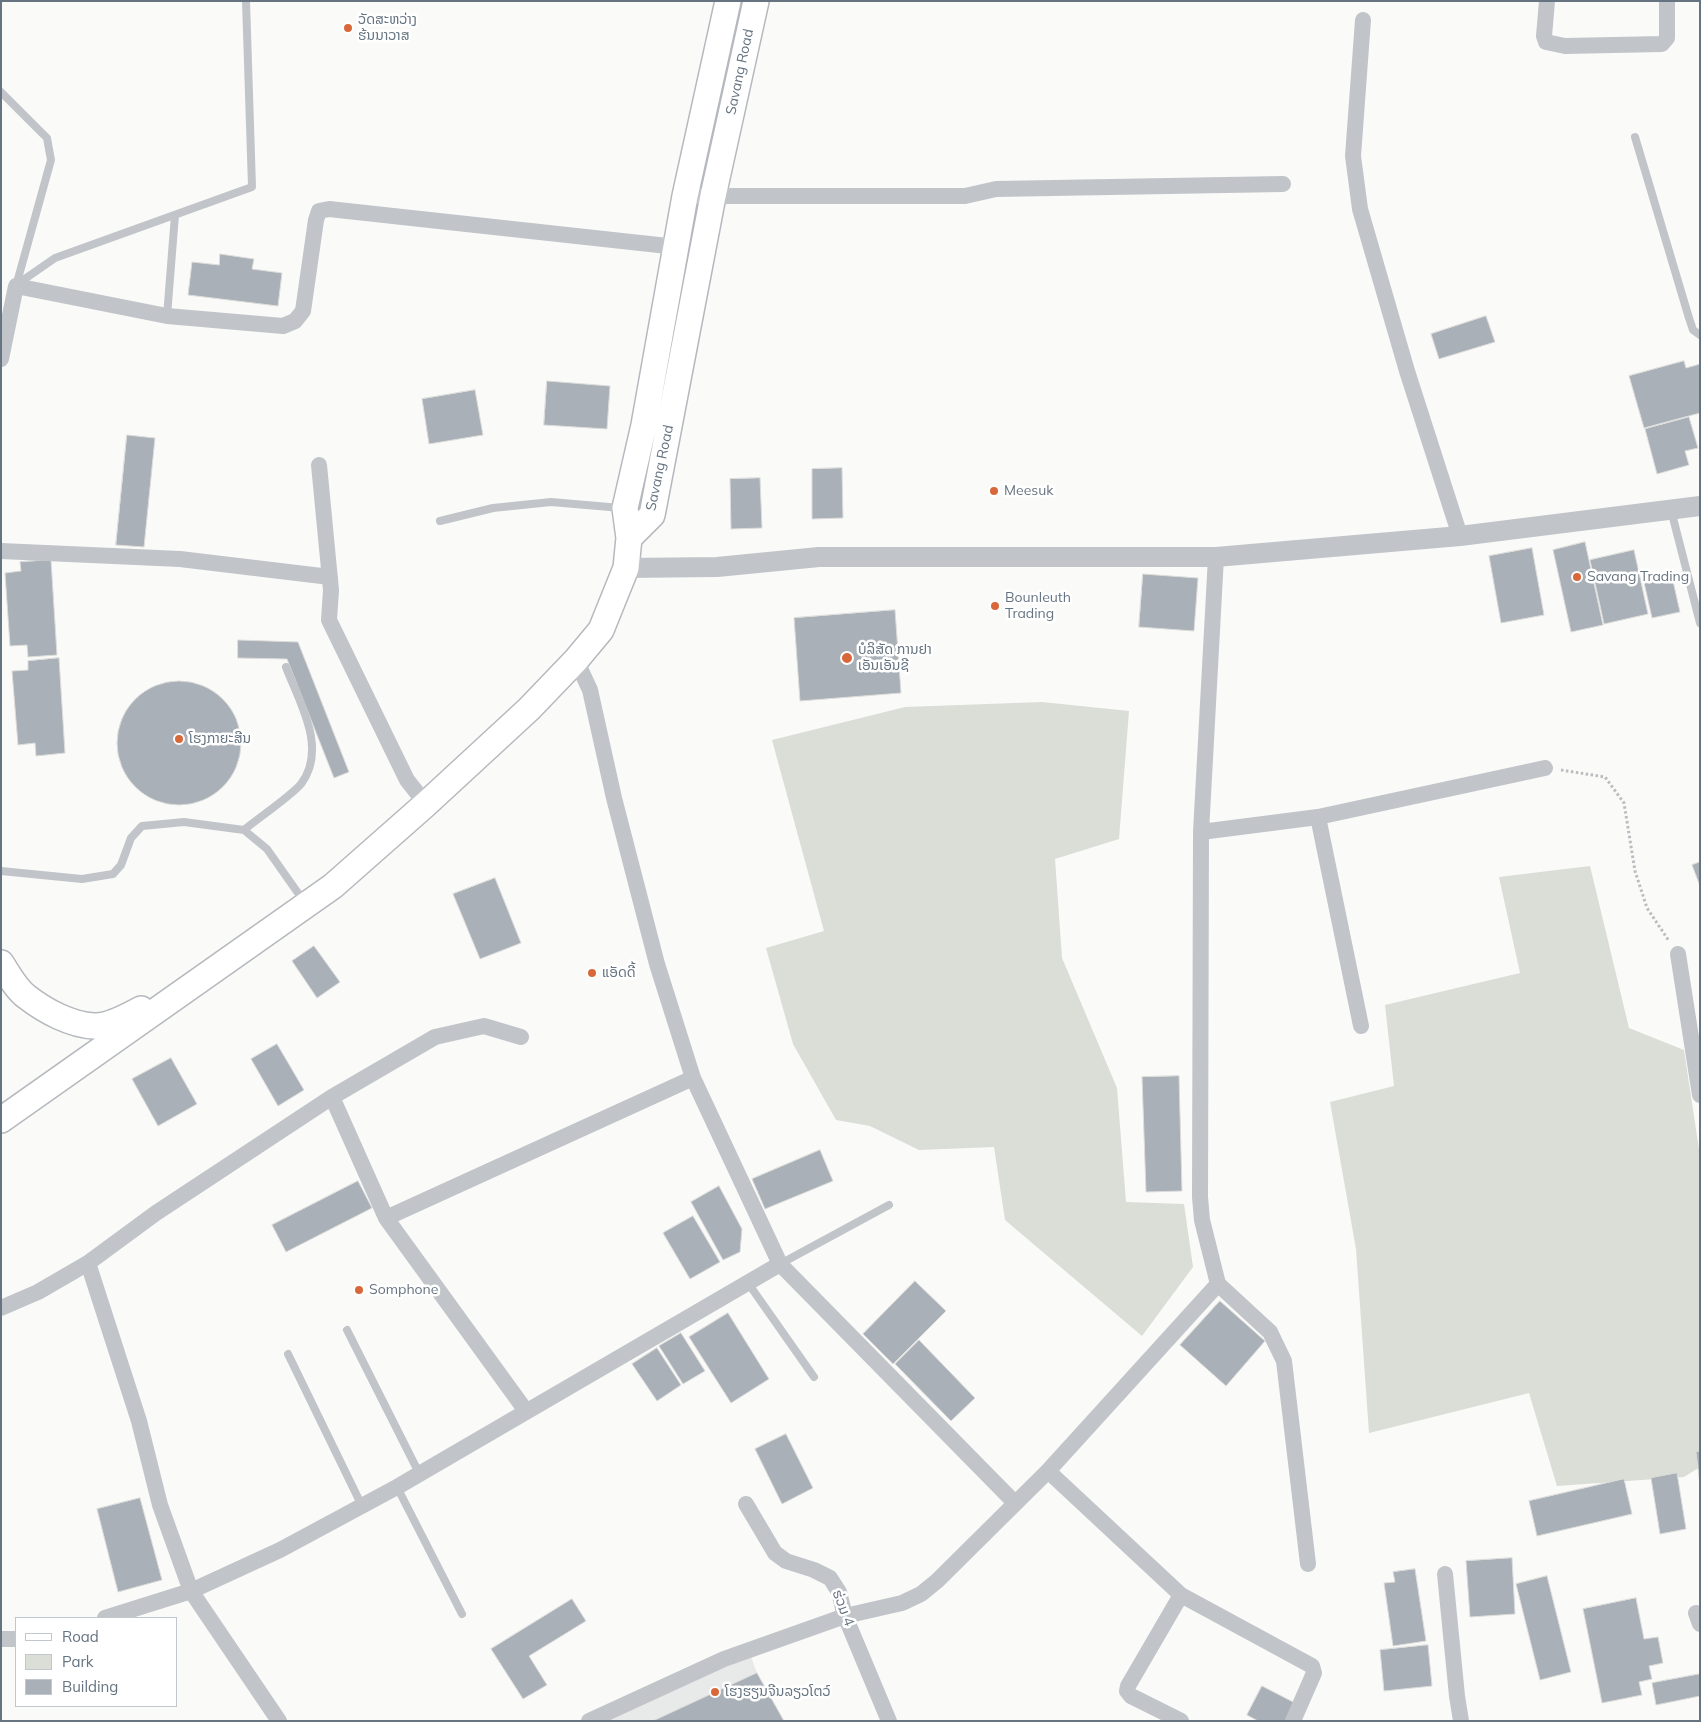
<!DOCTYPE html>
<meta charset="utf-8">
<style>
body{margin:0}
#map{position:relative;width:1701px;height:1722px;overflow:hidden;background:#fafaf8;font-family:Mulish,sans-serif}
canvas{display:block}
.frame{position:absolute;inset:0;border:2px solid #667481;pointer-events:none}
.legend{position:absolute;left:15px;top:1617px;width:162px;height:90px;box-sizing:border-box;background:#fff;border:1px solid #c2c7cd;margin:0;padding:6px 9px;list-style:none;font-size:15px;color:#667481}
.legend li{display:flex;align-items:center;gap:10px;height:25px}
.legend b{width:25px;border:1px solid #c2c7cd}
</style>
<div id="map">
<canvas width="1701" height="1722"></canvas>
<div class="frame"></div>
<ul class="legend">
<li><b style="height:6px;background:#fff"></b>Road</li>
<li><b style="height:14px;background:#daded7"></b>Park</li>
<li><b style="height:14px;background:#a9b0b7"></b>Building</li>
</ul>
</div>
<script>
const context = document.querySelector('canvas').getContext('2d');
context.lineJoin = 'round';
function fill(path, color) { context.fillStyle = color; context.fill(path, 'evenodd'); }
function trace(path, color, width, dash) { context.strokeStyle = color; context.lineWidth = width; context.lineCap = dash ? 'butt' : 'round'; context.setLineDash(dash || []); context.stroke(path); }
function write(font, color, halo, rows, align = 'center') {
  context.font = font + ' Mulish,"Noto Sans Lao",sans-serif'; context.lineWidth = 5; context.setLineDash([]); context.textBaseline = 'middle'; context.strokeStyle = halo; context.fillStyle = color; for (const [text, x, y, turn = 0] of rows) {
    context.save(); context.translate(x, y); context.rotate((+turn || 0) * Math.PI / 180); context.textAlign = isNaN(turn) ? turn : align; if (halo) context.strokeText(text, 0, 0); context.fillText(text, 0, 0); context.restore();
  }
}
fill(new Path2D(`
 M750,1654L757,1673L784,1721H600Z`), '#e8e9e9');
fill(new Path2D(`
 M1042,702L1129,711L1119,839L1055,859L1062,958L1117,1088L1126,1202L1184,1204L1193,1267L1142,1336L1005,1220L994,1147L919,1150L870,1126L836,1120L793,1044L766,948L824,931L772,740L905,707Z
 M1590,866L1629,1028L1684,1050L1700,1156V1467L1684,1477L1557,1486L1529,1393L1369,1433L1356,1249L1330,1102L1394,1086L1385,1005L1520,973L1499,877Z`), '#daded7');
const building = new Path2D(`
 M220,254L254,259L252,269L282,273L278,306L188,295L192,262L219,265Z
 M1486,316L1495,342L1439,359L1431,334Z
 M1684,361L1686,368L1700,364V413L1644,428L1629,376Z
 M547,381L610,386L607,429L544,425Z
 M475,390L483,435L429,444L422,399Z
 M1689,417L1698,448L1685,451L1689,465L1657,474L1645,429Z
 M127,435L155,438L144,547L116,545Z
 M842,468L843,518L812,519V469Z
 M760,478L762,528L731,529L730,479Z
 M1585,542L1603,625L1571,632L1553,550Z
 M1532,548L1544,615L1501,623L1489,556Z
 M1634,550L1648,614L1604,624L1590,560Z
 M51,560L57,655L28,657L27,645L10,646L5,573L21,571L20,562Z
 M1671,572L1680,612L1652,618L1643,578Z
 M1143,574L1198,578L1194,631L1139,627Z
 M895,610L901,693L800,701L794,618Z
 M238,640L298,642L349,772L334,778L287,659L238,658Z
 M59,658L65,753L36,756L35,743L18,745L12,671L28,670V661Z
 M117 743a62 62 0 1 1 124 0a62 62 0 1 1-124 0Z
 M1700,862V886L1692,865Z
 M495,878L521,943L480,959L453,894Z
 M314,946L340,982L317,998L292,961Z
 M277,1044L304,1090L278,1106L251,1059Z
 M171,1058L197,1104L158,1126L132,1079Z
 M1179,1076L1182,1191L1146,1192L1142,1077Z
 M820,1150L833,1181L765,1209L752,1179Z
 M358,1181L372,1208L286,1252L272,1225Z
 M719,1186L742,1229L740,1252L723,1260L691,1202Z
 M693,1216L720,1262L690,1279L663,1233Z
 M915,1281L946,1311L893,1364L863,1334Z
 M1220,1301L1265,1341L1226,1386L1180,1345Z
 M728,1313L769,1379L731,1403L689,1337Z
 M681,1333L705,1371L683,1384L659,1346Z
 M919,1340L975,1398L951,1421L895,1364Z
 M657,1348L681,1385L657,1401L632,1364Z
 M786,1434L813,1488L782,1504L755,1449Z
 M1700,1451V1485L1696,1452Z
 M1677,1473L1686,1529L1660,1534L1651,1478Z
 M1624,1479L1632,1514L1537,1536L1529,1501Z
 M140,1498L162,1580L118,1592L97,1509Z
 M1512,1558L1515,1614L1470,1617L1466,1561Z
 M1415,1569L1426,1641L1393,1646L1384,1583L1395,1582L1393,1572Z
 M1547,1576L1571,1672L1540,1680L1516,1584Z
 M1636,1598L1644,1639L1658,1637L1663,1663L1649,1666L1652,1679L1639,1682L1642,1695L1602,1703L1583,1609Z
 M572,1599L586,1621L529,1656L547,1685L523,1699L491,1649Z
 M1428,1645L1432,1686L1384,1691L1380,1650Z
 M757,1673L784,1721H653Z
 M1700,1674V1696L1656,1705L1652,1683Z
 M1262,1686L1295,1703L1286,1721H1258L1247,1715Z`);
fill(building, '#a9b0b7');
trace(building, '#dcdcda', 1);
const primary = new Path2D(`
 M629,538L652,515L713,196L756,1
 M1,963C9,975 16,989 27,997C45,1011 71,1025 94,1026C109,1027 128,1016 141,1009
 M1,1120L333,886L426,804L529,709L576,660L601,630L626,568L629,538L625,508L644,425L685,196L728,1`);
trace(primary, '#b5b9be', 28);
trace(new Path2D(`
 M1561,770L1605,777L1624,803L1635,871L1647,908L1669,941`), '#babdc0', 3, [2.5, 2.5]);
trace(new Path2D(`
 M1,92L47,138L51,160L16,286
 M1635,137L1689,318L1693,330L1700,335
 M16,285L55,258L252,187L246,1
 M167,316L175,215
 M1671,510L1700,623
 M440,521L493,508L551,502L621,508
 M244,830C257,819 291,796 301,784C328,748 299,702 286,667
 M1,871L82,879L113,874L121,865L131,838L142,826L184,822L244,830L267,849L305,903
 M780,1264L889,1205
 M748,1283L814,1377
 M347,1330L419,1473
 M288,1354L362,1506
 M397,1487L462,1614`), '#c1c5c9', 8);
trace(new Path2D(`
 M1547,1L1544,36L1546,42L1565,46L1662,44L1667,38V1
 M1363,20L1353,156L1360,209L1407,371L1460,536
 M685,196H965L996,189L1283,184
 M1,359L16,286L167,316L283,326L295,321L303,311L316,220L319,211L329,209L677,247
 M319,465L331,590L329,620L407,780L426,804
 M1,551L180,559L330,577
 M576,660L590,690L614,798L657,964L693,1078L780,1264L1015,1503
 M1318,817L1361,1026
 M1201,832L1318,817L1545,768
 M1678,954L1700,1095
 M332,1097L386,1218L526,1411
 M386,1218L693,1078
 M88,1263L139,1421L160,1505L191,1591L279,1721
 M1218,1284L1270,1332L1284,1361L1308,1564
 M1,1308L38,1292L88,1263L156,1213L332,1097L435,1037L484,1026L521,1037
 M1048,1471L1181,1595L1312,1666L1314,1673L1293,1721
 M746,1504L775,1553L786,1561L814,1570L830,1578L839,1592L845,1616L889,1721
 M1445,1574L1457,1696L1461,1721
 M1181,1595L1128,1686L1127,1691L1131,1696L1181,1721
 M1696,1613L1700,1624
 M105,1618L191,1591L280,1550L397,1487L780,1264
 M1,1639H16
 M589,1721L724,1659L845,1616L902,1603L921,1594L937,1581L1048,1471L1218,1284L1202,1220L1200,1197L1201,832L1216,557`), '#c1c5c9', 16);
trace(new Path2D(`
 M626,568L717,567L819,557H1216L1460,536L1700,506`), '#c1c5c9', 20);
trace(primary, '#fff', 25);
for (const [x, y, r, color] of [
 [348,28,5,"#d8683a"],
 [994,491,5,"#d8683a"],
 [1577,577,5,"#d8683a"],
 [995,606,5,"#d8683a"],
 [847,658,6,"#d8683a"],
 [179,739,5,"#d8683a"],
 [592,973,5,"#d8683a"],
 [359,1290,5,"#d8683a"],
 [715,1692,5,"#d8683a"]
]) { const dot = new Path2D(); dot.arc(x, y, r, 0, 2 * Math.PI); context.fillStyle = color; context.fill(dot); trace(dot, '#fff', 2); }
write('14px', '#667481', '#fff', [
 ["ວັດສະຫວ່າງ",358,20],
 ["ຮ້ນນາວາສ",358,36],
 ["Meesuk",1004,491],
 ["Savang Trading",1587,577],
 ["Bounleuth",1005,598],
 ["Trading",1005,614],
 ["ບໍລິສັດ ການຢາ",858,650],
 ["ເອັນເອັນຊີ",858,666],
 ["ໂຮງກາຍະສີນ",189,739],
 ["ແອັດດີ້",602,973],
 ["Somphone",369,1290],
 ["ໂຮງຮຽນຈີນລຽວໂຕວ໌",725,1692]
], 'left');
write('14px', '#667481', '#fff', [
 ["Savang Road",740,72,-78],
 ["Savang Road",660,468,-78],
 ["ຮ່ວມ 4",843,1608,69]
]);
</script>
